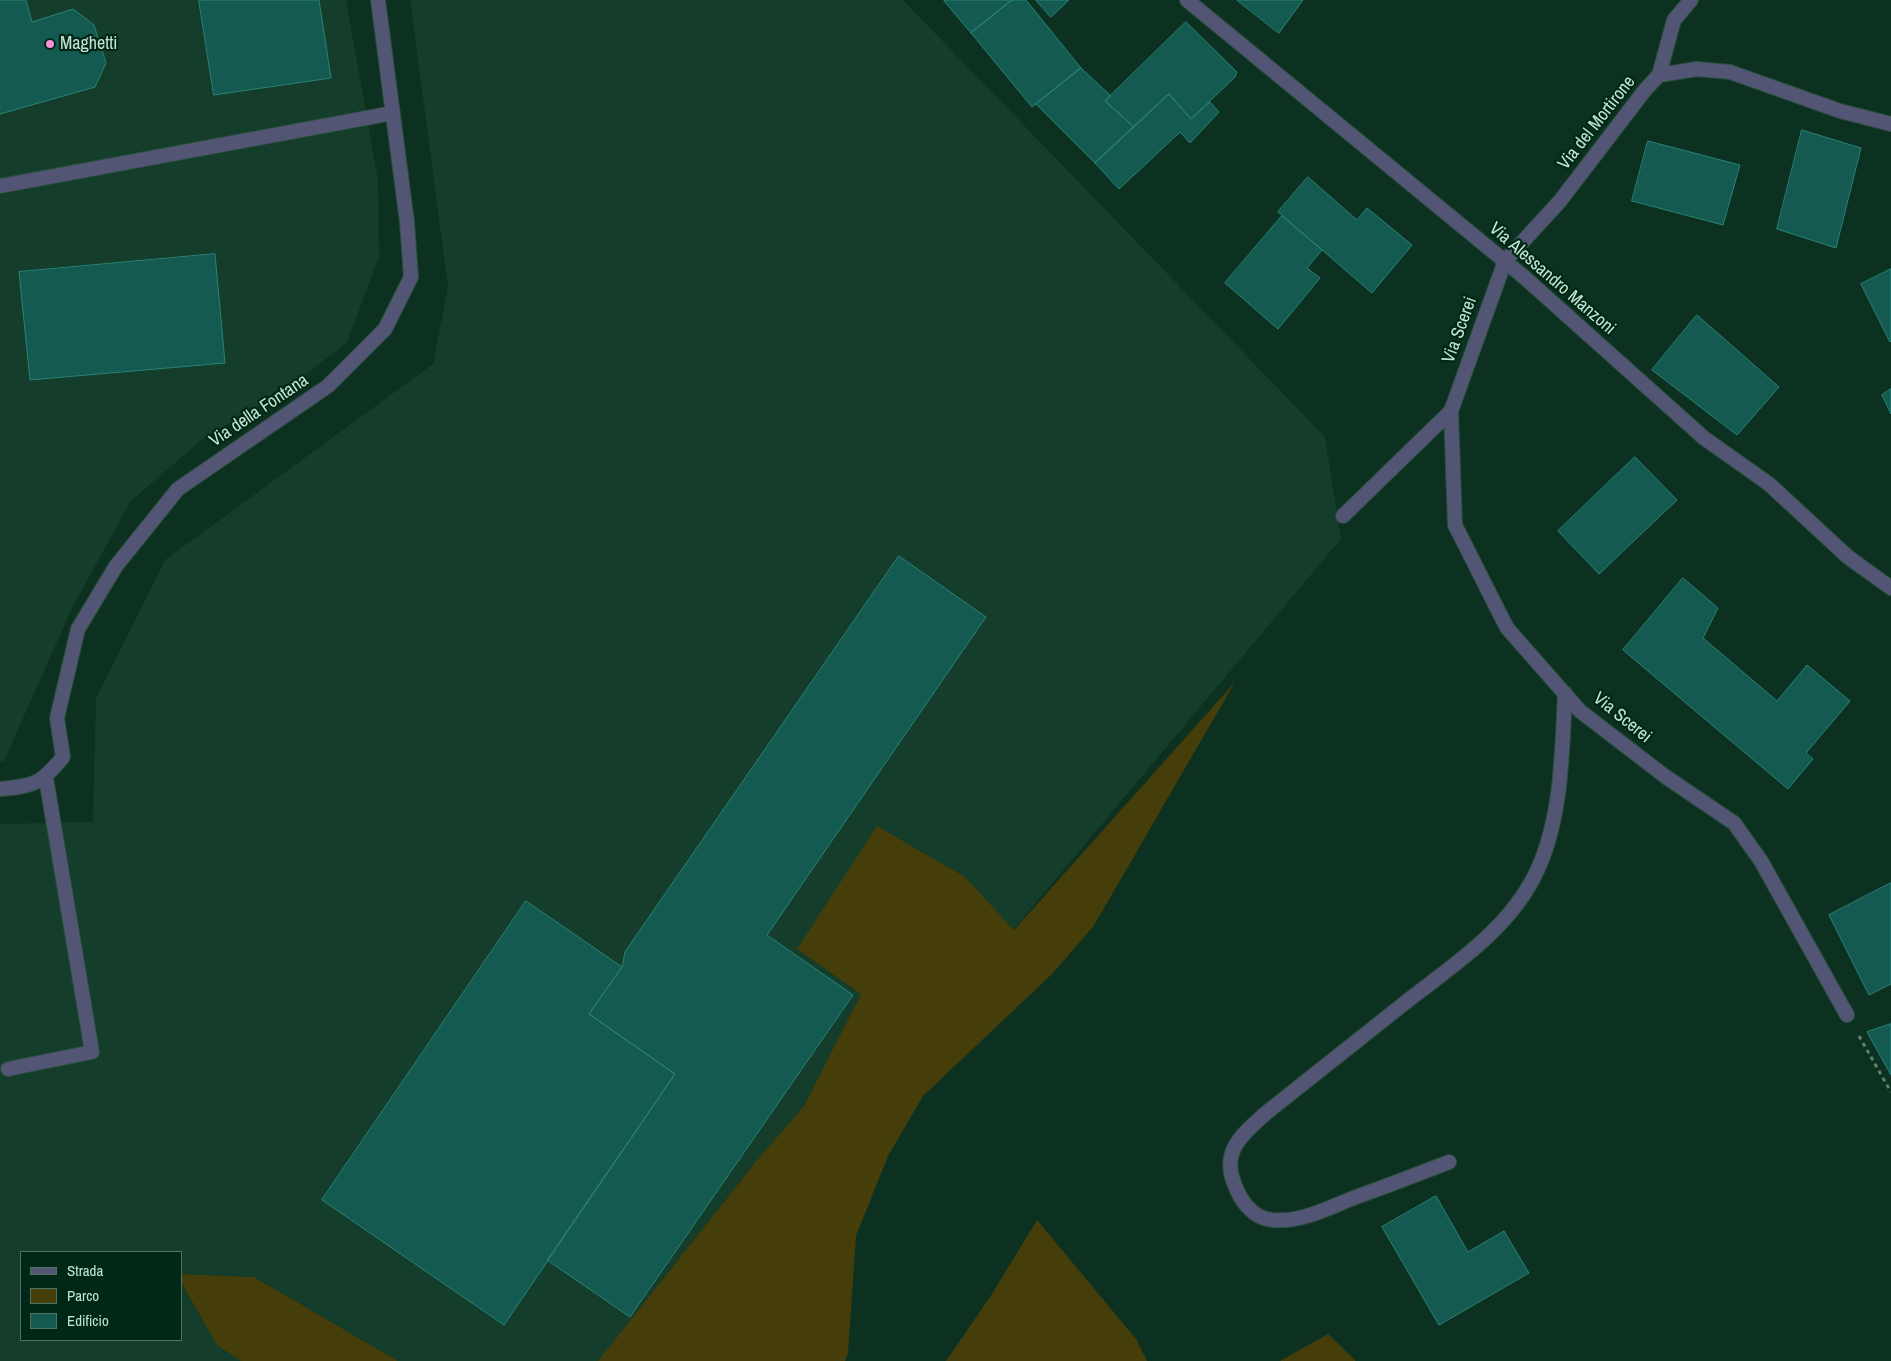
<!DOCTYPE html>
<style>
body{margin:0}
#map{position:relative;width:1891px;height:1361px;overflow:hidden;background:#0c3120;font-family:"Archivo Narrow",sans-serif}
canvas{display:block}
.legend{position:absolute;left:20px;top:1251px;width:162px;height:90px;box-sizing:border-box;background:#012717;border:1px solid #4f7362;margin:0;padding:6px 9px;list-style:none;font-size:15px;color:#c3e4d2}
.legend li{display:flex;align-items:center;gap:10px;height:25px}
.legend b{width:25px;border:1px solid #4f7362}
</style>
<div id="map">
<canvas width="1891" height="1361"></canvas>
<ul class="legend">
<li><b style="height:6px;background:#535575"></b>Strada</li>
<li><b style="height:14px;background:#453e0b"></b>Parco</li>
<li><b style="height:14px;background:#145a51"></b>Edificio</li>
</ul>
</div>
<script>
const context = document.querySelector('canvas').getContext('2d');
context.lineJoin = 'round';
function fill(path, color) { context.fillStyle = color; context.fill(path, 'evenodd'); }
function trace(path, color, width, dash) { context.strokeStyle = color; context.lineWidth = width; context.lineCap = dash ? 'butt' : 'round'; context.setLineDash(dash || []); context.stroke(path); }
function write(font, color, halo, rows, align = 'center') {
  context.font = font + ' "Archivo Narrow",sans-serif'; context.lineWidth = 4.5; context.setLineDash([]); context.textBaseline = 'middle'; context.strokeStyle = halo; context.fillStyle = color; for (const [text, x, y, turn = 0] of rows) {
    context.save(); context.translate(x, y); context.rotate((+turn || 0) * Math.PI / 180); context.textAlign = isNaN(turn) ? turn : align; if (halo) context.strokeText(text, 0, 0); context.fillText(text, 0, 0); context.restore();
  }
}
fill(new Path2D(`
 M0,0H346L378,180L379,257L347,342L284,392L205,437L131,501L73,606L4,761H0Z
 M410,0H903L1325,437L1341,539L1013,930L965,877L877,826L798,949L861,994L804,1106L758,1159L598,1361H398L254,1277L181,1274V1252H21V1340H181V1282L217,1345L241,1361H0V824L93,822L96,698L165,560L433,364L448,286Z`), '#143d2b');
fill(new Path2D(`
 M1235,682L1093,927L1052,974L923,1096L888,1156L856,1236L848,1353L845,1361H598L758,1159L804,1106L861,994L797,949L877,826L965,877L1014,930Z
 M1037,1220L1136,1339L1147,1361H946L990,1297Z
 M181,1274L254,1277L398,1361H241L217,1345L181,1282Z
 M1328,1334L1356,1361H1280Z`), '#453e0b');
const building = new Path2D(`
 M0,0H26L32,22L73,9L94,25L106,63L95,87L0,114Z
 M199,0H319L331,78L214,95Z
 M946,0H1012L971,33L944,1Z
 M1012,0H1026L1081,68L1032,107L971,33Z
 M1036,0H1069L1051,17Z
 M1237,0H1303L1279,33Z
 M1186,22L1237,72L1235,77L1191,119L1169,94L1134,127L1105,101Z
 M1081,68L1111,96L1105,101L1134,127L1095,163L1036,104Z
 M1169,94L1191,119L1210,102L1219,112L1190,143L1180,132L1119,189L1095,163Z
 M1802,130L1861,148L1836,248L1777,229Z
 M1648,141L1740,165L1723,225L1632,201Z
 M1308,177L1357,220L1367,208L1412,245L1372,293L1278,212Z
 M1282,216L1322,250L1307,268L1320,278L1278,329L1225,283Z
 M215,254L225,363L30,380L19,272Z
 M1891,269V341L1890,342L1861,284Z
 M1697,315L1779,387L1737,435L1652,370Z
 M1891,389V414L1882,395Z
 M1635,457L1677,500L1599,574L1558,531Z
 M899,556L986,617L767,935L853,995L630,1317L547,1260L675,1074L589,1014L622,967L625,952Z
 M1683,578L1718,608L1703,638L1777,701L1807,665L1850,701L1806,753L1813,759L1788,789L1623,650Z
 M1891,883V984L1869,995L1829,915Z
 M526,901L622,967L589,1014L675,1074L504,1325L322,1200Z
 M1891,1024V1075L1867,1032Z
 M1436,1196L1468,1252L1504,1231L1529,1273L1439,1325L1382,1227Z`);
fill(building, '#145a51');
trace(building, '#298376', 1);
const service = new Path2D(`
 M8,1069L92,1052L46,778
 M1449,1162C1418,1174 1387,1186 1356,1197C1330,1207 1301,1223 1272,1220C1252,1218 1240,1200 1234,1183C1221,1150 1244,1133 1266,1113C1312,1076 1359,1039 1406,1002C1452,966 1505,932 1533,879C1562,824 1562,754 1565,693`);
const minor = new Path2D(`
 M1659,75L1674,20L1691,0
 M0,186L393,113
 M1343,516L1451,411
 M0,789C34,786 41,784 63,757L57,718L78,629L116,566L178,489L328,386L385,329L411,277L407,222L378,0
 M1847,1015L1761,861L1734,823L1666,777L1580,711L1507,628L1455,525L1451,411L1505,261L1560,201L1645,90L1659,75L1697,69L1730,72L1840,111L1891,124`);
const tertiary = new Path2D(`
 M1187,0L1524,277L1704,438L1769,484L1848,557L1891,588`);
trace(service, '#294e3c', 16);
trace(minor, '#294e3c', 16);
trace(tertiary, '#294e3c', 16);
trace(new Path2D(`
 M1859,1036L1891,1092`), '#5c7f6e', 3, [4, 4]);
trace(service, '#535575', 14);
trace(minor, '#535575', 14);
trace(tertiary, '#535575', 14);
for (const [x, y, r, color] of [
 [50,44,5,"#f591d2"]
]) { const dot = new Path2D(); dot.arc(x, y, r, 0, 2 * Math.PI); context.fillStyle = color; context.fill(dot); trace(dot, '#012717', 2); }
write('18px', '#c3e4d2', '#012717', [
 ["Maghetti",60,44]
], 'left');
write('18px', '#c3e4d2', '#012717', [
 ["Via del Mortirone",1597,123,-52],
 ["Via Alessandro Manzoni",1552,279,41],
 ["Via Scerei",1460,330,-70],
 ["Via della Fontana",259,411,-34],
 ["Via Scerei",1622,718,39]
]);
</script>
